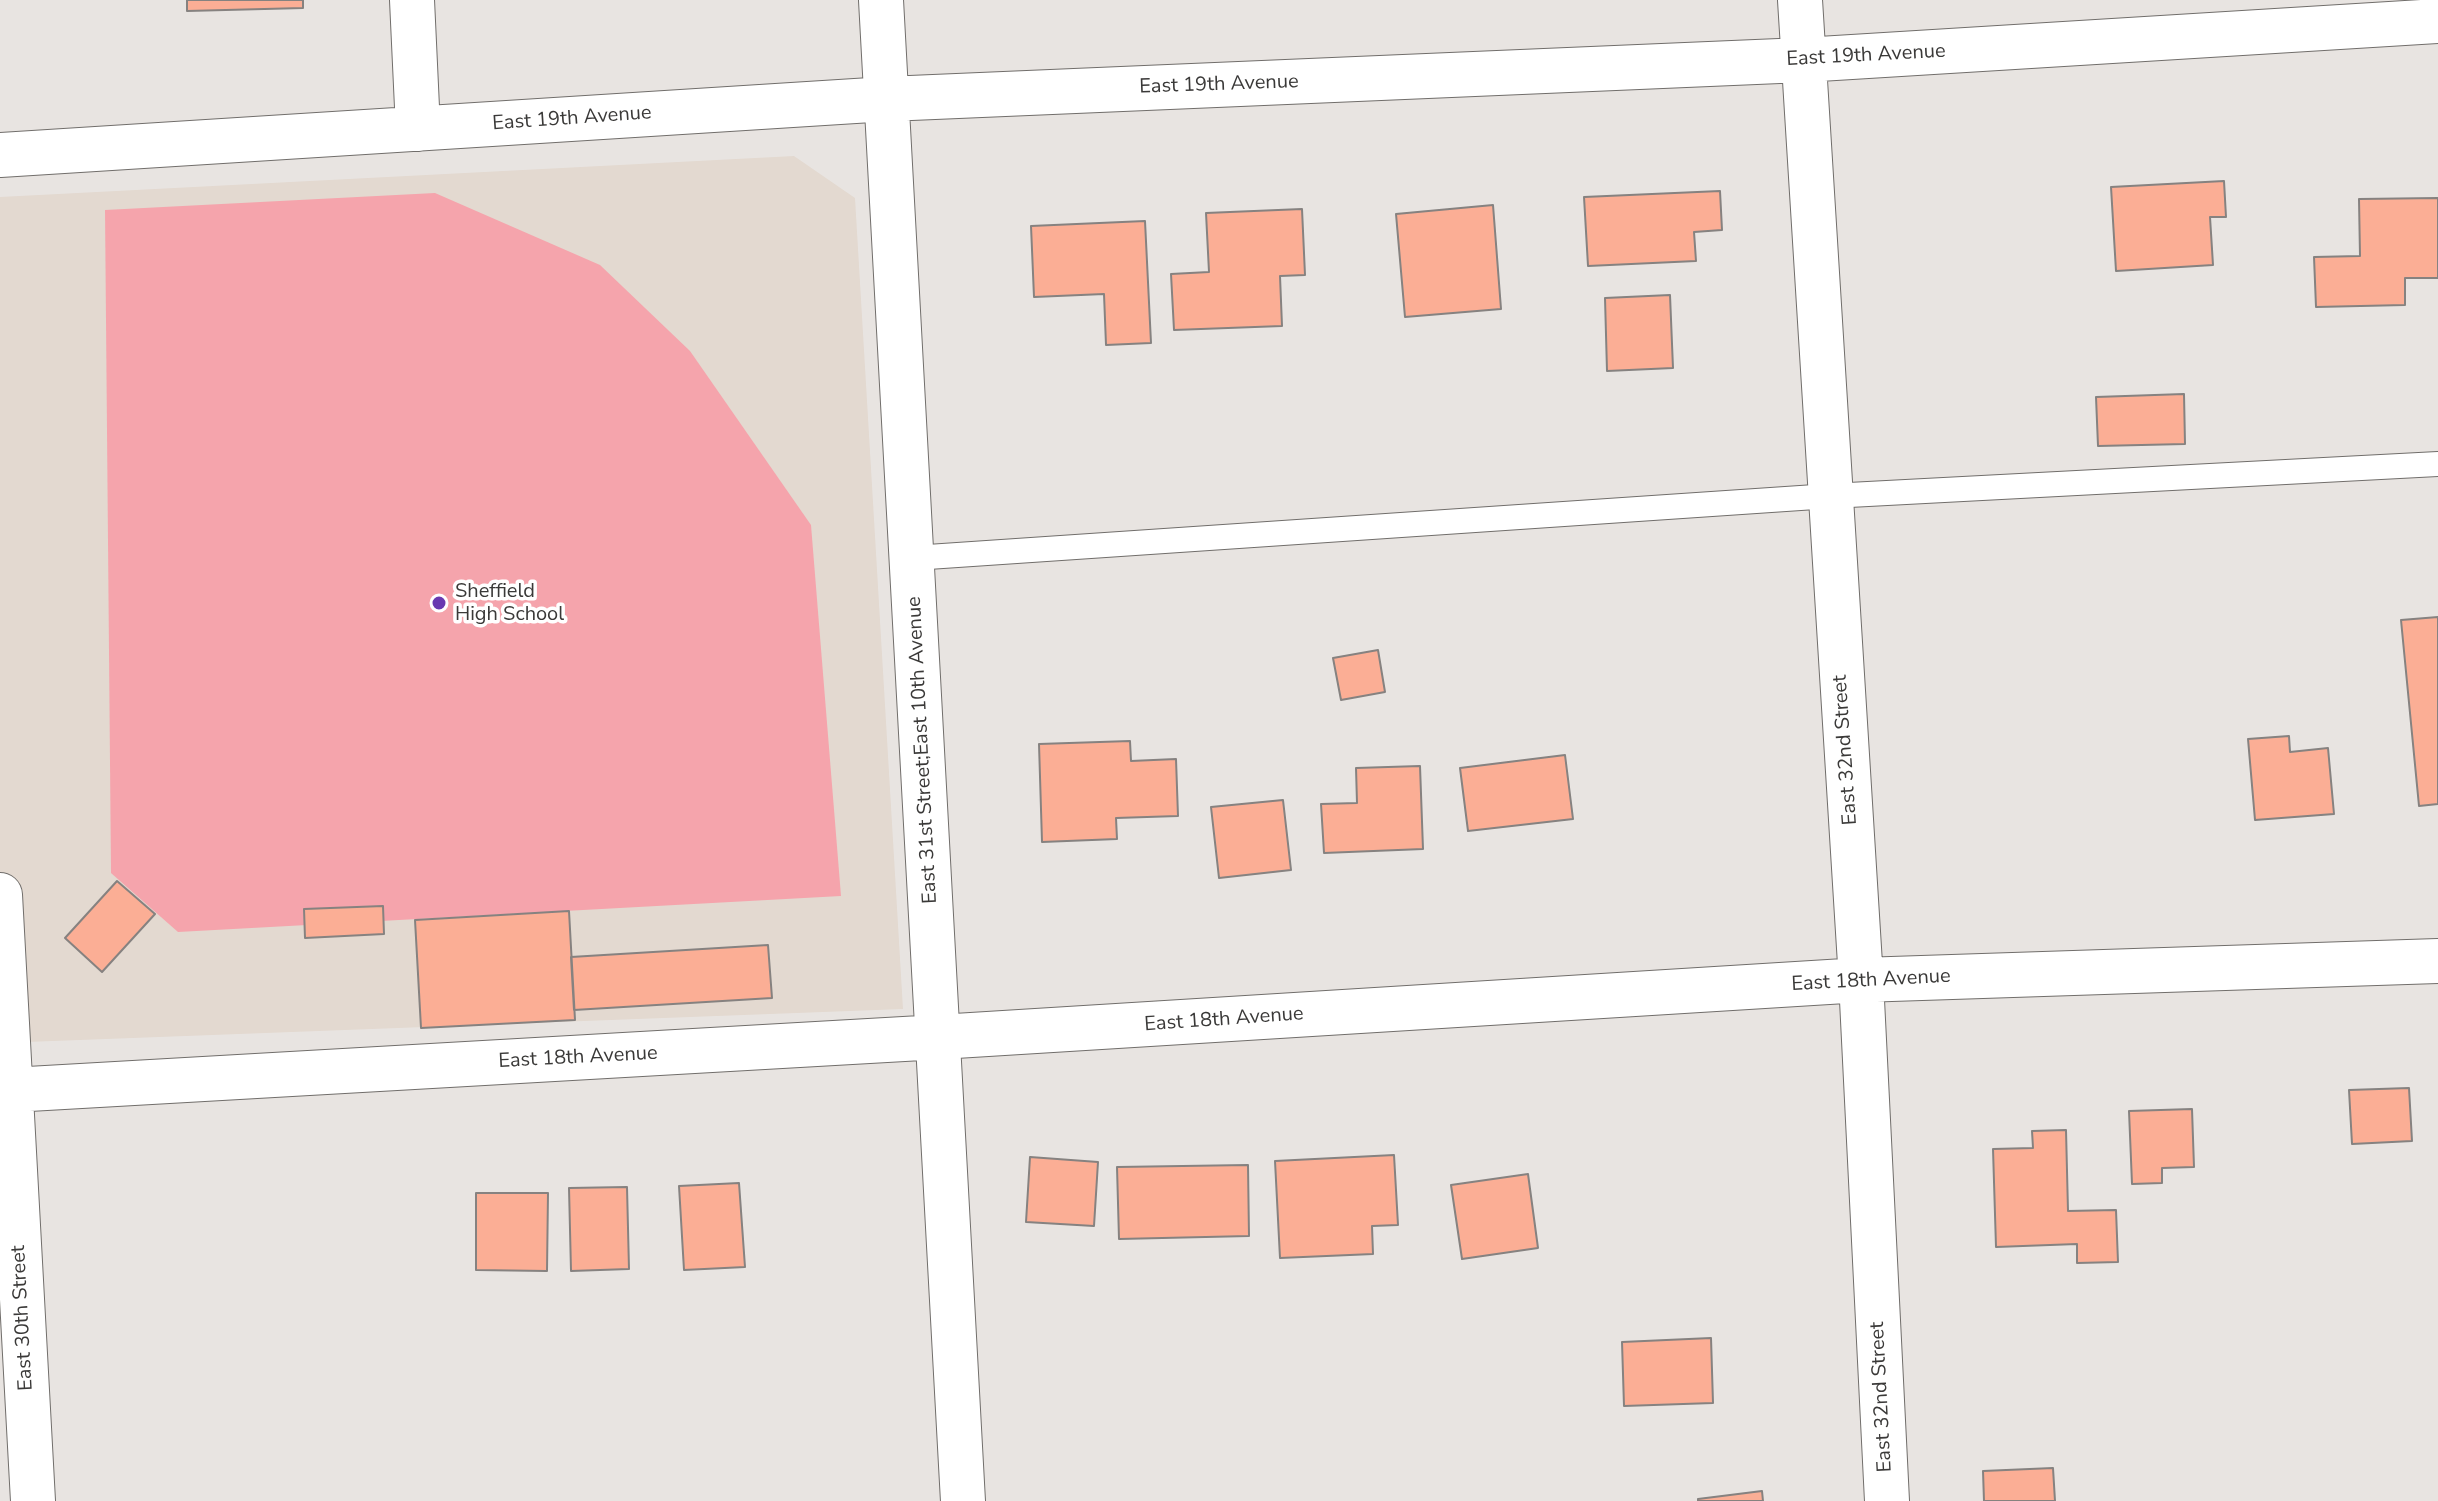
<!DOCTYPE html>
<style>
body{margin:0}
canvas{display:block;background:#e8e4e1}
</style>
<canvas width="2438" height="1501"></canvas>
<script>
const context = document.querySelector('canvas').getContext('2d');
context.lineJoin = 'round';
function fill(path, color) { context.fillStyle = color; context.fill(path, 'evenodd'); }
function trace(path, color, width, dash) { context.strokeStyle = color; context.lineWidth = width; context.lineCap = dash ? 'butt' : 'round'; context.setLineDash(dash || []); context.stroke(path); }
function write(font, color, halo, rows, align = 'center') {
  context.font = font + ' "Nunito Sans",sans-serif'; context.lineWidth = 7; context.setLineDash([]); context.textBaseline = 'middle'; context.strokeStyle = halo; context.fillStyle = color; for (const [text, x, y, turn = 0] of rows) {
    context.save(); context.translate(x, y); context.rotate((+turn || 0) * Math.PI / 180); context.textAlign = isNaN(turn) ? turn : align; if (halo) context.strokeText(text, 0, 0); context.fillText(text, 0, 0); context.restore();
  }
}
fill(new Path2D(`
 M794,156L855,198L903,1009L0,1043V197Z`), '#e3d9d0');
fill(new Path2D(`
 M435,193L600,265L690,351L811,525L841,896L178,932L111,873L105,210Z`), '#f5a4ac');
const building = new Path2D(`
 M187,0H303V8L187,11Z
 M2224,181L2226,217H2210L2213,265L2116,271L2111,187Z
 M1720,191L1722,230L1694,232L1696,261L1588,266L1584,197Z
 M2438,198V278H2405V305L2316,307L2314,257L2360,256L2359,199Z
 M1493,205L1501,309L1405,317L1396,214Z
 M1302,209L1305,275L1280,276L1282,326L1174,330L1171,274L1209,272L1206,213Z
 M1145,221L1151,343L1106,345L1104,294L1034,297L1031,226Z
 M1670,295L1673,368L1607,371L1605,298Z
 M2184,394L2185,444L2098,446L2096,397Z
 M2438,617V804L2419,806L2401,620Z
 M1378,650L1385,692L1341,700L1333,658Z
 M2289,736L2290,752L2328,748L2334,814L2255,820L2248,739Z
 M1130,741L1131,761L1176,759L1178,816L1116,818L1117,839L1042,842L1039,744Z
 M1565,755L1573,819L1468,831L1460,768Z
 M1420,766L1423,849L1324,853L1321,804L1357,803L1356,768Z
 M1283,800L1291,870L1219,878L1211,807Z
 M117,881L155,914L102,972L65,938Z
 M383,906L384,934L305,938L304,909Z
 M569,911L575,1020L421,1028L415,920Z
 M768,945L772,998L574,1010L571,957Z
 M2409,1088L2412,1141L2352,1144L2349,1090Z
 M2192,1109L2194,1167L2162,1168V1183L2132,1184L2129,1111Z
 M2066,1130L2068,1211L2116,1210L2118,1262L2077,1263V1244L1996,1247L1993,1149L2033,1148L2032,1131Z
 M1394,1155L1398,1225L1372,1226L1373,1254L1280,1258L1275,1161Z
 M1030,1157L1098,1162L1094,1226L1026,1222Z
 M1248,1165L1249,1236L1119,1239L1117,1167Z
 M1528,1174L1538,1248L1462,1259L1451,1185Z
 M739,1183L745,1267L684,1270L679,1186Z
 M627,1187L629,1269L571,1271L569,1188Z
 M476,1193H548L547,1271L476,1270Z
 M1711,1338L1713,1403L1624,1406L1622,1342Z
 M2053,1468L2055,1501H1984L1983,1471Z
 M1762,1491L1763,1501H1698V1499Z`);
fill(building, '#fbae95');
trace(building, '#868280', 2);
const lane = new Path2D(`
 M913,558L1830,496L2438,464`);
const street = new Path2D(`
 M412,0L418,129
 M881,0L963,1501
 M1800,0L1861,980L1887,1501
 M0,155L887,99L1803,60L2438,21
 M0,895L33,1501
 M11,1090L939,1037L1861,980L2438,961`);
trace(lane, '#716e6b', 26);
trace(street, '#716e6b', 46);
trace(lane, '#fff', 24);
trace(street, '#fff', 44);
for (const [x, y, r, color] of [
 [439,603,8,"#6939b1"]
]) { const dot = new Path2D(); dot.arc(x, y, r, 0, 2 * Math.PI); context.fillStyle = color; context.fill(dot); trace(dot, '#fff', 3); }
write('20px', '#3a3938', '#fff', [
 ["East 19th Avenue",1866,56,-3],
 ["East 19th Avenue",1219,85,-2],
 ["East 19th Avenue",572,119,-4],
 ["East 31st Street;East 10th Avenue",923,750,-93],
 ["East 32nd Street",1846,750,-94],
 ["East 18th Avenue",1871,981,-3],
 ["East 18th Avenue",1224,1020,-4],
 ["East 18th Avenue",578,1058,-3],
 ["East 30th Street",23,1318,-93],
 ["East 32nd Street",1882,1397,-93]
]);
write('20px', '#3a3938', '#fff', [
 ["Sheffield",455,592],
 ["High School",455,615]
], 'left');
</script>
